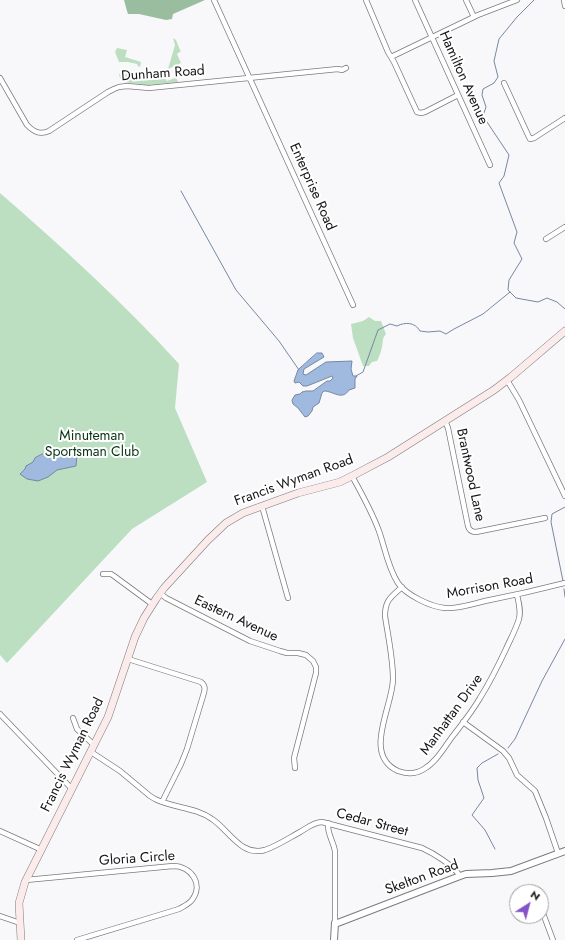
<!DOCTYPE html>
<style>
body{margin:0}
#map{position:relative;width:565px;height:940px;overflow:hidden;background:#f8f8fa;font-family:Jost,sans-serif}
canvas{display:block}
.north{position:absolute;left:509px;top:884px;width:40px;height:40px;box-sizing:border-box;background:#fff;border:1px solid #a1a1a1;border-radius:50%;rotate:36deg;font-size:11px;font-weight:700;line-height:16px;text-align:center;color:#151515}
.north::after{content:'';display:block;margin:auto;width:14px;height:18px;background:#8453cb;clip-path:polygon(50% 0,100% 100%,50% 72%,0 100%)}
</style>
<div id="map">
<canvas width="565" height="940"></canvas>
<div class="north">N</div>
</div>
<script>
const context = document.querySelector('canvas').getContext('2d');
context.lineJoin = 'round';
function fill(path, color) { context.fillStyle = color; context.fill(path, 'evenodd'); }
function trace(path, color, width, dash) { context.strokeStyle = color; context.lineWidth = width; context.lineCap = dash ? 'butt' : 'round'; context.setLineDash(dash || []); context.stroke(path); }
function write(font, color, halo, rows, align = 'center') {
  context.font = font + ' Jost,sans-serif'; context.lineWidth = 4; context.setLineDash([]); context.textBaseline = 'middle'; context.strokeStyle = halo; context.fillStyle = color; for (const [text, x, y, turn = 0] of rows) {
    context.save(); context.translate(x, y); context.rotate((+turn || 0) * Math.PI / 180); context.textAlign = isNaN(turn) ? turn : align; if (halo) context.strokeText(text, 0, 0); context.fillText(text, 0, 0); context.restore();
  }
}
fill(new Path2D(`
 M173,38L176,40L180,50L181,51L177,54L181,63L168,69L175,45Z
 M117,48L127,50L125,57L141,62L140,67L138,66L137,64L128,62H119L115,52Z
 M123,73H128L136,76L147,74L154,77L161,75L164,76L167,81L175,78L177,79L178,82L148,85L123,82L120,78L119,74Z
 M0,193C62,247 123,302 179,364L175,408L207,482L132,529L7,663L0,655Z
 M369,317L375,321H381L386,334C382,338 383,342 382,347C381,352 379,357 377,361L372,362L369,366H363L353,338L351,324L363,321Z`), '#bbdfc0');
fill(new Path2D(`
 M124,0H205L173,14L172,19L166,20L139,14H128L127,11Z`), '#99bd9e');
const water = new Path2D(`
 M317,353H322L324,357L304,369L303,374L306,375L326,362L352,361L351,369L353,376H357L355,379V388L349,390C342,401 333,391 324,391L322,393L319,403L313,407L312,411L308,416L305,417L298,408L293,404L292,400L295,395L300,394L302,392L306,391H313L327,381H330L333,378L332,376L307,386H303L299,382L295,383L294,381L298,370Z
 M50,450C60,450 69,451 77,455L76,466L57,470L48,477L38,481L27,479L20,474L25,469L26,466L33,462L35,458Z`);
fill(water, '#9fbade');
trace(water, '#7688a2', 1);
trace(new Path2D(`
 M534,0L517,17L499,39L494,61L498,77L494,83L483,89L482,95L486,107L483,116L509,155L504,176L499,183L517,232L514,243L522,259L509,280L508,290L516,298L538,302L547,298L557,302L565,309
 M181,191L236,290L279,341L299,370
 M356,376L363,372L378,330L390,324L397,326C405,322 415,322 420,331L428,332L440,331L446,334L454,329L483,314L510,292
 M563,581L551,522L552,514L565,507
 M564,589L565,597
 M508,748L515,739L542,681L565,639
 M495,849L485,830L472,815L484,798L478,780L477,768L482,763L498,754`), '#7688a2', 1);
const minor = new Path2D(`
 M214,0L353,305
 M366,0L388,52L394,62L417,112L421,113L425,112L458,95
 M415,0L490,165
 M466,0L474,17
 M564,0L565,6
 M391,57L478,15L517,0
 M0,78L27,125C34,132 40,135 49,131L108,92L114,89L119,87L127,86L149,88L338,69L342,70L346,68
 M504,83L528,135L530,139L534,138L565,118
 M546,239L565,227
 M507,380L519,400L565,496
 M445,421L448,428L468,526C469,530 472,532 476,532L545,518
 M352,476C362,494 372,512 379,531C385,548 388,568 398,583C406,595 431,607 445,608C458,609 472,604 485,601C511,596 538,590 565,583
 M262,506L288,598
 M103,574H111L114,576L152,604
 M402,587C391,597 385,600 385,616C388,636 393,658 393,679C393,706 362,755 398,771C406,774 416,774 424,769C436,762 444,748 452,737C462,724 472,712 480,698C490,682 498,666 506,649C510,640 516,629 519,619C521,611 519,603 517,595
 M160,593L166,598L250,641L280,651L287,653H298L306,655L313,661L316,667V673L294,758L295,768
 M128,659L201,682C206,686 205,690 203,696L187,749L181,764L162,802
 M0,714L72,789
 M73,718L77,729L94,745
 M463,722L503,751L509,758L517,775L535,791L546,818L558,853
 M91,752L120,771L150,796L155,799C173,808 195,807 212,819C229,830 241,857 265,850C277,846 289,838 300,832C307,828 314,822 322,822L422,848C433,853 453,865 460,876
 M328,823C327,834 333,840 335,851V923
 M0,831L42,850
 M26,880L173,866C191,866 204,884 192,900C189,904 184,906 179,909L77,940
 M534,889L535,892
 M541,908L553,940
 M0,916L20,923`);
const tertiary = new Path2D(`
 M335,924L460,876L466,874L492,873L511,871L565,851
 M334,940L335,923`);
const secondary = new Path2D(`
 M21,940L19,903L25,882L108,717L135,637L144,618L156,599L164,588L208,540L226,523L243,513L298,493L340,482L352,476L388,457L494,390L511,377L565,331`);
trace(minor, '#7b7b7d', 6);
trace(tertiary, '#7b7b7d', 8);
trace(secondary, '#7b7b7d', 8);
trace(minor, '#fff', 4.5);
trace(tertiary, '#fff', 6);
trace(secondary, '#fbeceb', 7);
write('14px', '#151515', '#fff', [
 ["Dunham Road",163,74,-4],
 ["Hamilton Avenue",463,78,66],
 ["Enterprise Road",312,187,66],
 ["Brantwood Lane",470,475,78],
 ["Francis Wyman Road",294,481,-20],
 ["Morrison Road",490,587,-10],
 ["Eastern Avenue",236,619,25],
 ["Manhattan Drive",452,715,-54],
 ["Francis Wyman Road",73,755,-64],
 ["Cedar Street",372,823,15],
 ["Gloria Circle",137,859,-4],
 ["Skelton Road",422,878,-20]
]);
write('14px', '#083314', '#fff', [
 ["Minuteman",92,437],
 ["Sportsman Club",92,453]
]);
</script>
